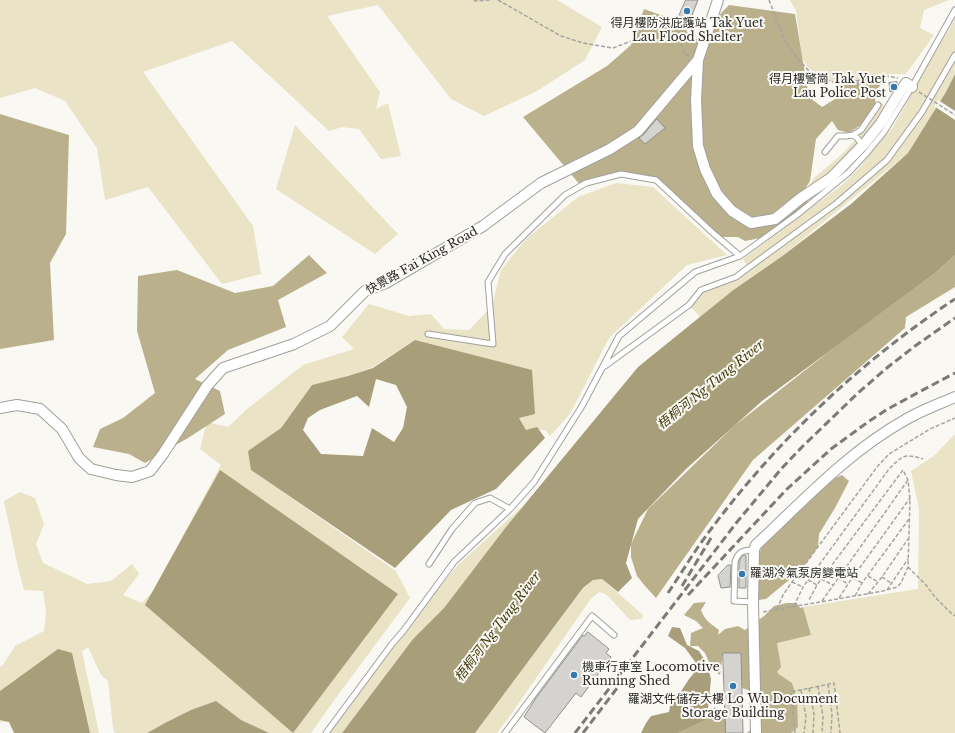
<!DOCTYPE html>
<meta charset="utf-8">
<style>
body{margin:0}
canvas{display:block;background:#f9f8f3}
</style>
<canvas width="955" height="733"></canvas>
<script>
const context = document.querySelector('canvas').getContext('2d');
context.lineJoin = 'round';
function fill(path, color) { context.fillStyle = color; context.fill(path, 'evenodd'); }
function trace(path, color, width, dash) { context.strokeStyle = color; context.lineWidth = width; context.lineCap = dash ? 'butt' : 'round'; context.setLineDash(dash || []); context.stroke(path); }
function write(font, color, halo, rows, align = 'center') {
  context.font = font + ' "Libre Baskerville","Noto Sans SC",serif'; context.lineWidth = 4; context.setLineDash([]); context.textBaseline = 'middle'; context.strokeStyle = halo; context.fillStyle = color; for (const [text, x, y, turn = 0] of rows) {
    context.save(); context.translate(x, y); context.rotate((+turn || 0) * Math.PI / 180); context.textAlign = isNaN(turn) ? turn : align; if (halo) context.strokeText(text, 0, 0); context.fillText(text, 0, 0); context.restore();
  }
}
fill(new Path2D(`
 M0,0H557L602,27L585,60L537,91L484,116L451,99L378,5L327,16L380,92L376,109L388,103L401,156L381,159L359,129L342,127L329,131L232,41L143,72L253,226L261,274L222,284L148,187L105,200L97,148L65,101L35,88L0,98Z
 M790,0H949L924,10L920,28L934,35L906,74H890L837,86L808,68L802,57L796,11Z
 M955,16V74L946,92L908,153L776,261L728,294L700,317L690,306L701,290L740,276L748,268L743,259L843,184L861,166L892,128L899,117L928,64L952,24Z
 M882,103L884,105L883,111L863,141L860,137V135Z
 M295,125L398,234L375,254L276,189Z
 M855,140L859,145C843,160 828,176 808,188L813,179L842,154Z
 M616,183L653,187L727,255L687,265L609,338L570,414L550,436L545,430H526L518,418L415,340L373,367L348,376L312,385L251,470L396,571L410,598L338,695L311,733H115L113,728L108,681L101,675L88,647L82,651L99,733H15L9,722H0V667L3,665L15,646L44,631L46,612L43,591L24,590L17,563L4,501L20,492L35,498L44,524L36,544L43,563L87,584L111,581L132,564L139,574L123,595L142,603L153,591L221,465L200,449L207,422L228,427L247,409L303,365L354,349L342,337L369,304L409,316L431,314L444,329L469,330L492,306L501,270L526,239L578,197Z
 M955,434V733H765L764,642L803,637L811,635L803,607L918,589L919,509L911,471L935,455Z
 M524,505L444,608L413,639L342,733H325L404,630L457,566Z
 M602,579L643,615L642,619L630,620L606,594L599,592L590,600L510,716L497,733H475L582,590L593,580Z`), '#eae3c5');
fill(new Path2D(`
 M729,5L795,14L809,97L822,107L840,96L837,86L877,77L881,84L876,92L875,105L862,124L849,133L838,130L832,121L816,139L810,181L803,192L809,204L766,237L745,241L738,237H717L652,179L616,175L581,186L523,117L607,66L631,45L644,9L680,22L694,41Z
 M0,114L69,135L66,234L50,263L54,340L0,349Z
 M309,255L327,273L278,300L286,327L228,350L195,379L220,391L225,414L188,438L145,463L129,454L93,447L100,429L123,418L155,393L137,331L138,276L177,270L235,293L273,286Z
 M955,255V287L906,317L905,328L753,460L656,598L645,586L637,576L631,557V544L648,509L734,426L840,343L934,274Z
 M842,475L849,481L835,508L819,534L818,547L801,570L766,599L758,600L759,554L762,547L769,540L766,534L820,485Z
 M706,602L701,610C705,621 710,623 719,630L718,635L725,629L738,626L745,630L764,616L774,606L787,603H797L800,608L803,607L811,635L777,643L781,667L777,672L780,675L792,683L797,699L798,727L791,733H747L754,726L755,692L742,688L741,653H723L720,675L712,669L705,653L698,646H690L691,633L703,628L696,621L684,615L694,603Z
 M715,707L726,718V733H675L707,717Z`), '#bab18c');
fill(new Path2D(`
 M955,74V255L934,274L762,401L686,469L638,519L626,563L632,578L618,592L602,579L593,580L583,588L475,733H342L413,639L444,608L506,527L638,367L732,291L781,257L851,204L908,153L946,92Z
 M415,340L532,370L535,414L519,418L526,430L537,427L545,438L496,489L451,510L395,568L251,470L248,451L281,428L312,385L348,376L373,368ZM376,379L396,385L407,407L403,428L394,442L372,428L363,456L321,454L303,430L308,418L320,410L357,396L369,407Z
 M220,470L398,594L293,733L145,605Z
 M672,627L680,628L687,645L699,651L707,664L711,679L707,719L677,733H641L646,723L651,716L669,712L672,696L680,693L689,679L699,667L685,648L668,636Z
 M58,649L72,653L90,733H14L9,722L0,720V691Z
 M216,701L241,720L269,733H147L167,722L191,710Z`), '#a89f7a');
fill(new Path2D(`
 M938,100L955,111V120L934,106Z`), '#f9f8f3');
const building = new Path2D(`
 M686,0H698L687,28L676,23Z
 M897,82V85L893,91L890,92L889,83Z
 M657,119L665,128L645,144L639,138L643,135Z
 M744,555H746V588H739V563L741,558Z
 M728,565H731L730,587L721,588L718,576Z
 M588,632L609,649L606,653L611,657L581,697L576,693L545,733L524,717L536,698L583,635L584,636Z
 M723,653H741L743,733H726Z`);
fill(building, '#d4d3cf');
trace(building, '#91908c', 1);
const service = new Path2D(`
 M853,135L861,130L878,105
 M825,152L838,136H846L853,135L857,138L863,146
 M428,334L493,344L488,282L505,254L565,195L586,183L621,174L656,180L714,234L740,256
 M605,366L689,305L701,290L736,277L748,268L837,203L887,160L922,112L955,55
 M429,564L452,529L475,503L490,498L510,509L534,482L582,406L619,336L695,272L740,256L798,214L848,173L866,154L884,132L912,87L955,10
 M753,602L734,601L735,562C738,551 744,550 754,550
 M326,733L392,644L404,630L454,562L510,509
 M505,733L592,616L614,635`);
const minor = new Path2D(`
 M718,0L698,60L696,100L698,146L705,169L717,194L732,211L751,223L775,219L801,198L831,178L865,143L881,123L896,98L906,83L912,87
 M0,408L17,405L40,409L62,429L79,458L91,469L116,475L132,477L150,471L163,454L207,386L223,368L294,344L330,326L365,291L386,283L483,226L541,183L610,149L638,131L698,60
 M756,733L753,602L754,550L756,545C803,501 848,452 905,420C920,411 939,404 955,397`);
trace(service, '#a0a09c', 7);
trace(minor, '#a0a09c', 12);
trace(new Path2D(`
 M474,0L475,1L490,0
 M498,0L561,36L583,43L613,48L671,26L679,32L684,54L689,56
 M769,0L784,39L797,58L809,71L837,84L886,76L898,78
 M856,82L865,88L874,99
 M908,567L926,585L935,597L952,614L955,616
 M868,576L878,582
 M882,577L891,583
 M838,578L848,584
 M853,578L862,583
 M821,579L833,585
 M808,580L817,585
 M792,582L803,587
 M887,590L908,559
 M868,594L882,577L908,539
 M855,596L862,583L909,519
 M839,598L848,584L910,498
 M822,601L908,480
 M794,606L803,587L889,469C902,456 904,453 923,459
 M777,609L783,595L792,582L877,467L889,454L930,429L955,418
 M763,612L883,591L897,587L901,583L908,567L910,500L908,480L903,470L817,585L809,600
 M828,684L832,714L831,733
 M818,686L823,717L822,733
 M809,688L814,714L813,733
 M801,690L806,717L804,733
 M795,733L791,692L834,683L840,733`), '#a5a4a0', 1.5, [4, 2]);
trace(service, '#fff', 5);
trace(minor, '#fff', 10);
trace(new Path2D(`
 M682,586L711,538
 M668,593C678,578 688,562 698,547C767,450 855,365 955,299
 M688,595L786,490L831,449L868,422L886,410L919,392L955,373
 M575,733L737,522L782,468L803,446L858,393L888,367L915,346L955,318
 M583,733L624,679`), '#7b7a77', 3, [8, 4]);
trace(new Path2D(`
 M919,92L955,115`), '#a5a4a0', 1.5, [4, 2]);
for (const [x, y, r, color] of [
 [687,11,4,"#3679af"],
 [894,87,4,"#3679af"],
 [742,574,4,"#3679af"],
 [574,675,4,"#3679af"],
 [733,686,4,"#3679af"]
]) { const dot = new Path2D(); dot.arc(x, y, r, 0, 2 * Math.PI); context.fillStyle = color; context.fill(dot); trace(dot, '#f9f8f3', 1.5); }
write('12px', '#292827', '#f9f8f3', [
 ["得月樓防洪庇護站 Tak Yuet",687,24],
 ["Lau Flood Shelter",687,38],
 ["得月樓警崗 Tak Yuet",886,80,"right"],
 ["Lau Police Post",886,94,"right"],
 ["羅湖冷氣泵房變電站",750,574,"left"],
 ["機車行車室 Locomotive",582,668,"left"],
 ["Running Shed",582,682,"left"],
 ["羅湖文件儲存大樓 Lo Wu Document",733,700],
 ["Storage Building",733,714]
]);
write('12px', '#292827', '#f9f8f3', [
 ["快景路 Fai King Road",422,261,-29]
]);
write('italic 13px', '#473c0d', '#f9f8f3', [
 ["梧桐河 Ng Tung River",711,385,-39],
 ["梧桐河 Ng Tung River",498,627,-53]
]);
</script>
